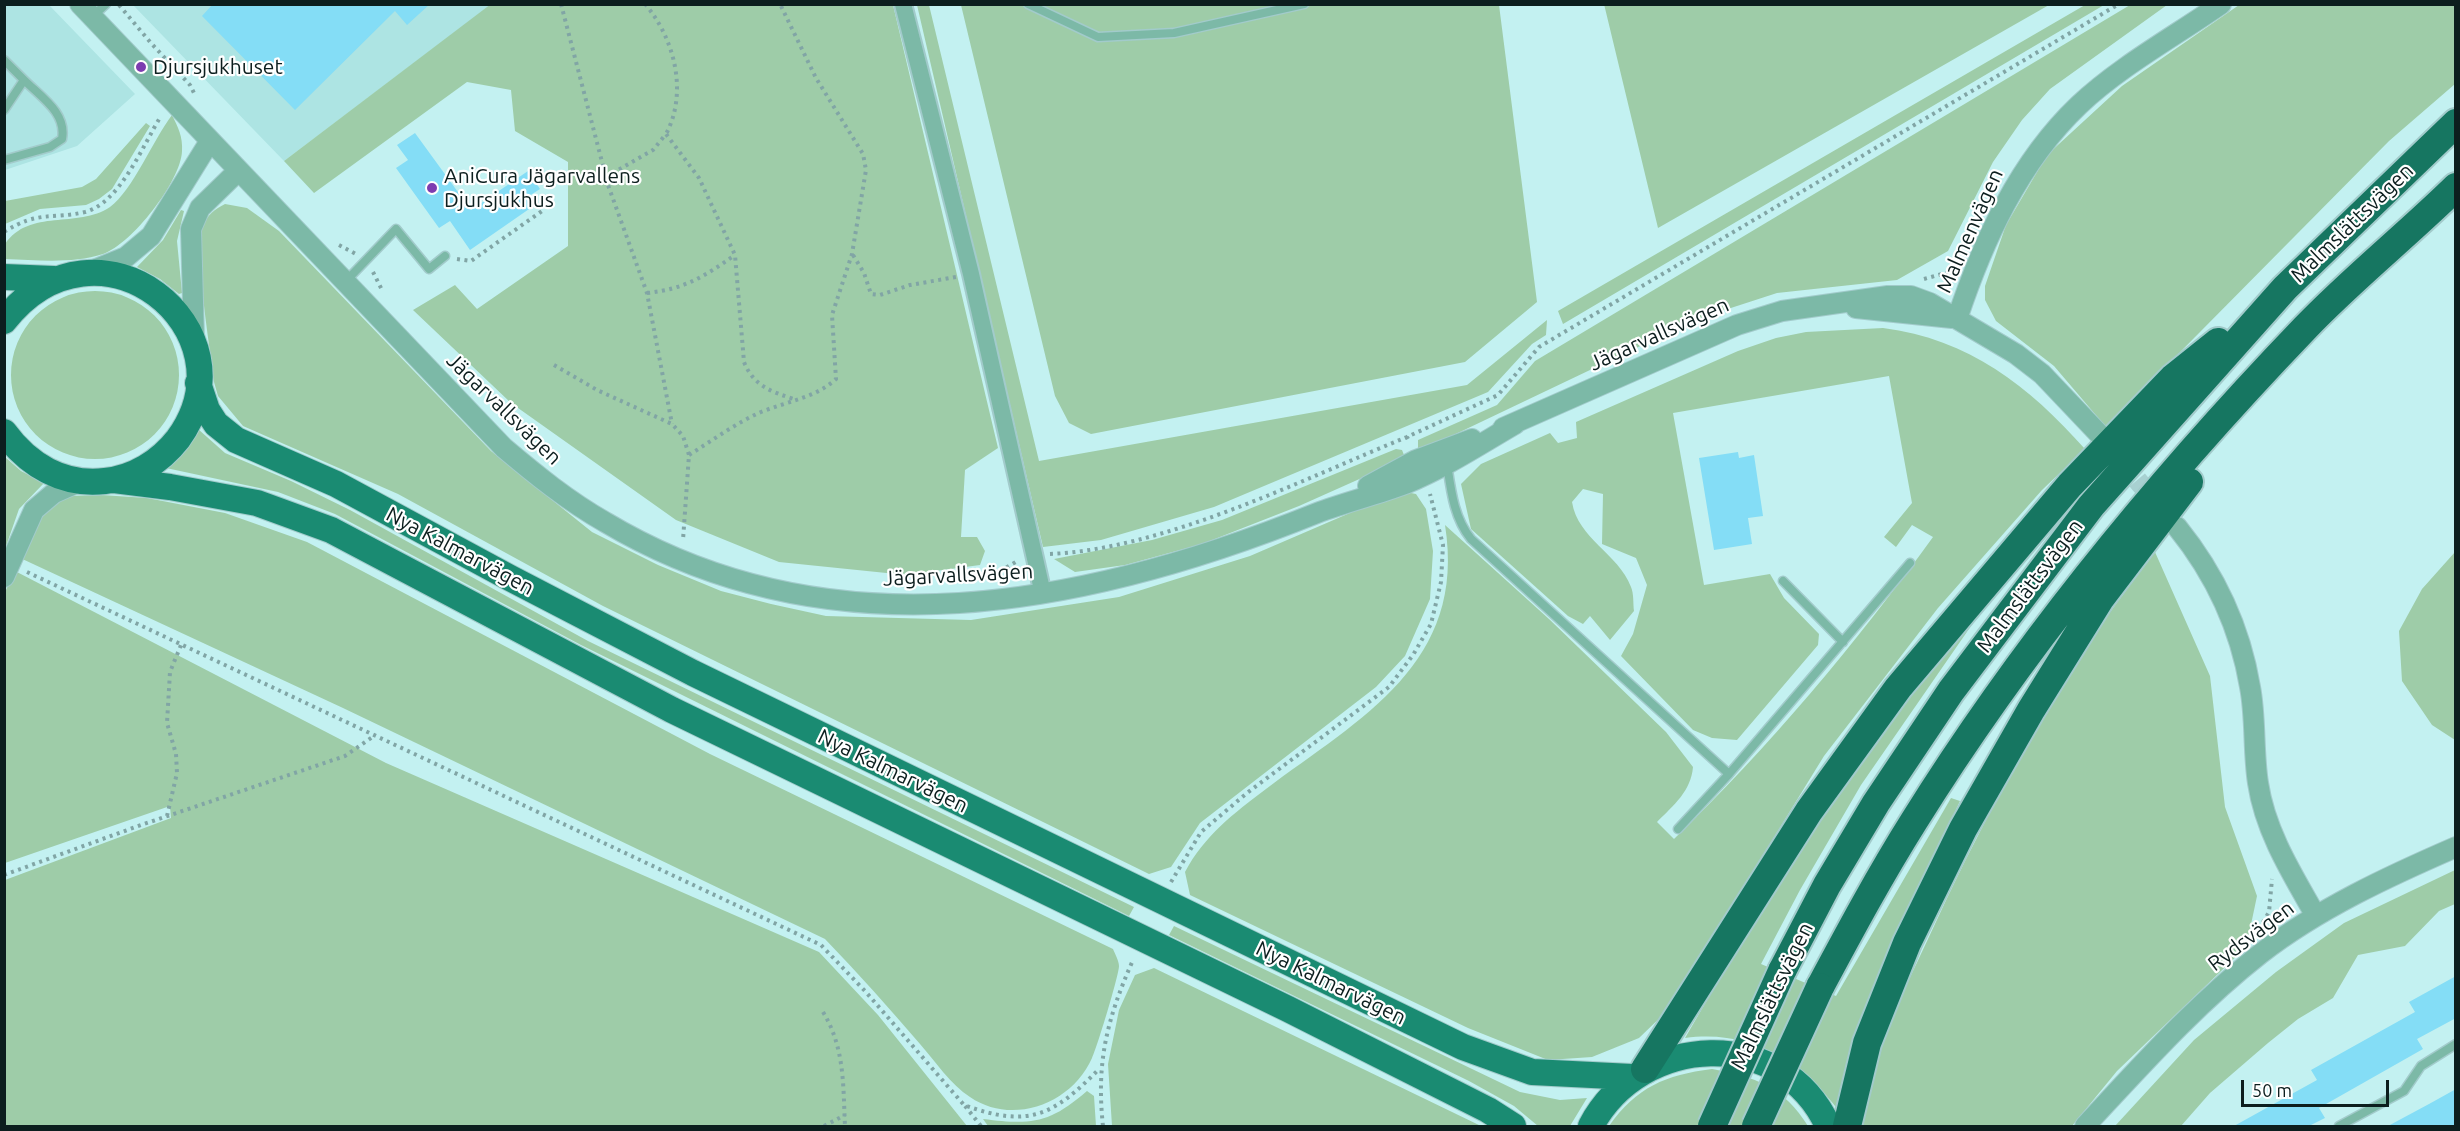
<!DOCTYPE html>
<meta charset="utf-8">
<style>
body{margin:0}
#map{position:relative;width:2460px;height:1131px;overflow:hidden;background:#c3f1f1;font-family:Ubuntu,sans-serif}
canvas{display:block}
.frame{position:absolute;inset:0;border:6px solid #0c1e1e;pointer-events:none}
.scale{position:absolute;left:2241px;top:1080px;width:148px;height:27px;box-sizing:border-box;border:3px solid #0c1e1e;border-top:0;padding-left:8px;font-size:18px;line-height:21px;white-space:nowrap;color:#0c1e1e;-webkit-text-stroke:4px #fff;paint-order:stroke}
</style>
<div id="map">
<canvas width="2460" height="1131"></canvas>
<div class="frame"></div>
<div class="scale">50 m</div>
</div>
<script>
const context = document.querySelector('canvas').getContext('2d');
context.lineJoin = 'round';
function fill(path, color) { context.fillStyle = color; context.fill(path, 'evenodd'); }
function trace(path, color, width, dash) { context.strokeStyle = color; context.lineWidth = width; context.lineCap = dash ? 'butt' : 'round'; context.setLineDash(dash || []); context.stroke(path); }
function write(font, color, halo, rows, align = 'center') {
  context.font = font + ' Ubuntu,sans-serif'; context.lineWidth = 4.5; context.setLineDash([]); context.textBaseline = 'middle'; context.strokeStyle = halo; context.fillStyle = color; for (const [text, x, y, turn = 0] of rows) {
    context.save(); context.translate(x, y); context.rotate((+turn || 0) * Math.PI / 180); context.textAlign = isNaN(turn) ? turn : align; if (halo) context.strokeText(text, 0, 0); context.fillText(text, 0, 0); context.restore();
  }
}
fill(new Path2D(`
 M5,5H49L135,94L77,146L5,170Z
 M133,5H491L284,161Z`), '#ade4e3');
fill(new Path2D(`
 M491,4L893,5L998,448L965,470L961,537H977L985,551L980,565L906,575L779,562L676,520L511,403L413,310L455,285L477,309L568,246V162L515,131L511,90L467,82L314,193L284,161Z
 M1604,4H2049V5L1658,228Z
 M917,5H929L1039,461L1467,385L1547,320L1546,335L1532,344L1488,392L1214,507L1101,540L1043,547Z
 M961,5H1499L1537,302L1465,362L1091,434L1069,423L1055,396Z
 M2085,5H2104L1563,324L1558,311Z
 M2130,5H2167L2050,89L2022,120L1993,162L1948,251L1897,280L1777,293L1697,319L1418,452V440L1497,405L1535,361Z
 M2239,5H2455V84L2389,141L2106,427L2054,366L1996,321L1985,300V286L2006,225L2047,155L2122,86Z
 M172,115C178,127 183,137 182,151C181,181 132,244 103,254C72,264 37,260 5,259V244C30,208 77,229 110,207C133,190 153,140 172,115Z
 M146,123L150,126L112,189L99,199L86,205L40,209L5,224V201L82,187L96,179Z
 M225,204L247,208L279,231L491,451L592,532L658,565L721,591L771,604L826,616L971,620L1119,597L1250,556L1401,491L1416,494L1426,509L1433,551L1430,599L1405,656L1376,687L1200,823L1171,867L1149,874L603,606L398,494L243,426L218,396L214,382C211,351 193,250 203,226C207,215 215,209 225,204Z
 M181,210L184,211L177,241L182,293L179,294L160,279L137,267L163,240Z
 M11 375a84 84 0 1 1 168 0a84 84 0 1 1-168 0Z
 M1883,328C1969,339 2029,386 2085,449L2042,490L1938,608L1824,756L1667,1011L1639,1038L1592,1057L1548,1060L1468,1028L1190,895L1185,872C1204,836 1234,813 1266,789C1361,718 1467,663 1445,525L1549,619L1666,732L1693,767C1691,791 1674,805 1657,822L1674,839C1769,747 1855,645 1933,537L1912,525L1896,547L1884,537L1912,503L1889,376L1673,413L1704,585L1770,574L1784,598L1819,634L1818,645L1737,740L1712,738L1693,730L1621,656L1633,634L1647,585L1636,558L1602,544L1603,494L1583,489L1572,502C1578,539 1618,553 1631,587C1634,594 1633,604 1634,611L1610,640L1590,616L1583,624L1568,616L1471,529L1461,484L1481,464L1550,433L1558,443L1577,438L1576,422L1738,351L1776,338L1806,332Z
 M198,429L225,453L291,481L350,510L588,641L1134,907L1129,916L581,645L335,514L278,492L166,468L184,451Z
 M1396,449L1402,450L1404,455L1402,460L1299,506L1202,544L1125,565L1075,572L1054,559L1152,540L1222,520Z
 M5,457L21,471L44,483L19,509L5,549Z
 M101,495L147,498L225,513L307,542L710,754L1113,949C1115,954 1119,961 1119,966C1119,975 1097,1048 1092,1058C1072,1104 1012,1126 970,1097C951,1085 935,1061 920,1044C889,1008 858,973 825,939L343,708L18,557L42,511L68,496Z
 M2155,552L2210,676L2225,807L2257,896L2249,934L2240,943L2244,949L2117,1071L2072,1126H1863C1871,1057 1899,1001 1928,939C1976,833 2032,730 2096,633C2114,605 2135,579 2155,552Z
 M2455,552V740L2432,725L2402,681L2399,631L2422,589Z
 M15,571L386,763L819,952L878,1015L967,1126H5V880L171,818L170,806L5,863L4,594Z
 M1998,587L1861,785L1800,890L1761,964L1836,996L1951,798L1960,801L1921,885L1839,1111C1801,1061 1750,1029 1685,1038L1742,940L1847,771Z
 M2455,870V904L2439,911L2405,946L2358,955L2333,998L2298,1019L2268,1043L2210,1093L2181,1126H2115L2194,1040L2276,972L2344,923Z
 M1174,926L1520,1092L1560,1100L1587,1098L1570,1126H1538L1514,1106L1469,1081L1169,935Z
 M1154,968L1481,1126H1112L1108,1064L1119,1010L1135,975Z
 M1712,1069C1754,1076 1785,1088 1808,1126H1609C1637,1087 1665,1075 1712,1069Z
 M1087,1091L1094,1096L1096,1126H988L983,1119C1031,1125 1049,1124 1087,1091Z`), '#9ecca8');
fill(new Path2D(`
 M213,4H430L407,25L395,11L295,110L202,16Z
 M415,133L471,210L528,171L540,189L526,198L532,207L470,250L450,221L439,228L396,168L408,160L397,145Z
 M1738,452L1739,458L1754,455L1763,516L1748,518L1752,544L1714,550L1699,458Z
 M2456,976V1018L2417,1039L2423,1049L2319,1108L2325,1118L2309,1126H2234L2317,1080L2311,1070L2415,1012L2409,1002Z
 M2456,1089V1126H2388L2429,1104Z`), '#84ddf6');
trace(new Path2D(`
 M2118,457L2159,506`), '#a8d1d1', 20, [20, 10]);
const service = new Path2D(`
 M1028,4L1098,37L1174,33L1304,4
 M93,16L106,4
 M4,60L24,80L4,110
 M4,160L50,147L62,139C67,113 41,97 24,80
 M345,282L396,229L429,269L445,256
 M1447,464C1451,491 1454,518 1471,539L1729,774L1910,563
 M1783,581L1843,642
 M1678,829L1729,774
 M2339,1126L2404,1091L2421,1066L2456,1044`);
const minor = new Path2D(`
 M903,4L971,274L1043,594`);
const tertiary = new Path2D(`
 M80,4L504,448C536,475 568,501 605,522C831,657 1086,606 1317,513C1346,502 1376,495 1405,484C1444,468 1479,445 1515,424
 M89,272L126,257L151,236L210,141
 M1856,308L1952,318
 M1957,319C1983,241 2019,162 2079,105C2119,67 2175,36 2221,4
 M194,339L191,229L200,208L238,171
 M1503,428L1737,325L1782,311L1888,296H1911L1930,303L2016,354L2042,374L2099,434
 M1368,486L1416,460L1472,439
 M2177,527C2215,574 2240,627 2250,687C2256,718 2253,751 2258,783C2265,831 2292,874 2316,916
 M4,577L34,510L54,493L81,481
 M2085,1126C2141,1066 2195,1005 2260,954C2318,909 2389,876 2456,847`);
const primary = new Path2D(`
 M4,277L54,279
 M4,321C98,201 258,330 178,439C160,462 134,478 105,481C63,486 28,465 4,432
 M198,383L207,410L216,424L236,440L336,484L510,578L693,673L1463,1047L1532,1072L1632,1077
 M114,480L170,487L257,503L331,530L672,710L1288,1009L1488,1110L1513,1126
 M1591,1126C1640,1033 1782,1025 1828,1126`);
const motorway = new Path2D(`
 M1782,971L1827,885L1876,803L1951,691L2091,506L2285,288L2456,123
 M1820,987C1850,931 1880,875 1914,821C2025,643 2160,479 2305,328C2352,279 2407,235 2456,187
 M1645,1069L1809,811L1898,688L2070,485L2173,378L2218,342
 M1847,1126L1867,1043L1907,943L1963,829L2031,710L2100,599L2189,482`);
trace(service, '#a2cbcb', 11);
trace(minor, '#a2cbcb', 20);
trace(tertiary, '#a2cbcb', 22);
trace(primary, '#a2cbcb', 28);
trace(motorway, '#a2cbcb', 32);
trace(new Path2D(`
 M561,4L608,185L647,293L672,424
 M645,4C675,39 688,93 666,134
 M119,5L151,43L190,85L195,95
 M606,177L653,150L666,134L699,178L735,255L744,362C753,385 771,392 794,399
 M4,232C39,210 50,220 85,212C120,203 143,145 161,116
 M339,245L356,254
 M853,255L864,273L871,294L880,295L910,285L956,277
 M457,259L471,261L542,211
 M373,272L382,290
 M1924,279L1949,272L1955,266
 M647,293C685,289 705,276 735,255
 M554,365L597,390L672,424L683,436L689,455L683,540
 M1408,439L1407,437L1498,395L1539,347L2119,4
 M689,455C713,440 736,423 761,412C788,401 815,398 836,379L832,315L852,254L866,170L863,154L816,78L780,4
 M1050,554C1164,549 1301,480 1407,437
 M27,572L821,945L865,991L964,1105C1029,1129 1054,1115 1099,1069
 M987,579L1019,560
 M167,816L177,773L176,754L167,723L170,672L181,645
 M4,875L141,825L345,756L374,736
 M1171,882L1201,832L1247,793L1389,687L1413,655L1431,624L1441,582L1443,545L1430,494
 M2259,929L2269,912L2272,879
 M823,1012C845,1048 843,1086 845,1126
 M965,1106L981,1126
 M824,1126L845,1115
 M1103,1126C1096,1062 1107,1019 1133,960`), '#81a5a5', 4, [3, 4.5]);
trace(service, '#7cb9a7', 8);
trace(minor, '#7cb9a7', 16);
trace(tertiary, '#7cb9a7', 20);
trace(primary, '#1a8b72', 26);
trace(motorway, '#167661', 28);
const motorwayBridge = new Path2D(`
 M1712,1126L1782,971
 M1756,1126L1820,987`);
trace(motorwayBridge, '#a2cbcb', 32, []);
trace(motorwayBridge, '#167661', 28);
for (const [x, y, r, color] of [
 [141,67,6,"#7d3cb0"],
 [432,188,6,"#7d3cb0"]
]) { const dot = new Path2D(); dot.arc(x, y, r, 0, 2 * Math.PI); context.fillStyle = color; context.fill(dot); trace(dot, '#fff', 2); }
write('21px', '#0c1e1e', '#fff', [
 ["Djursjukhuset",153,67],
 ["AniCura Jägarvallens",444,176],
 ["Djursjukhus",444,200]
], 'left');
write('21px', '#0c1e1e', '#fff', [
 ["Malmslättsvägen",2352,223,-44],
 ["Malmenvägen",1970,231,-66],
 ["Jägarvallsvägen",1659,334,-24],
 ["Jägarvallsvägen",504,409,44],
 ["Nya Kalmarvägen",460,551,28],
 ["Jägarvallsvägen",958,575,-3],
 ["Malmslättsvägen",2030,586,-53],
 ["Nya Kalmarvägen",893,771,26],
 ["Rydsvägen",2251,936,-37],
 ["Nya Kalmarvägen",1331,983,26],
 ["Malmslättsvägen",1772,996,-64]
]);
</script>
